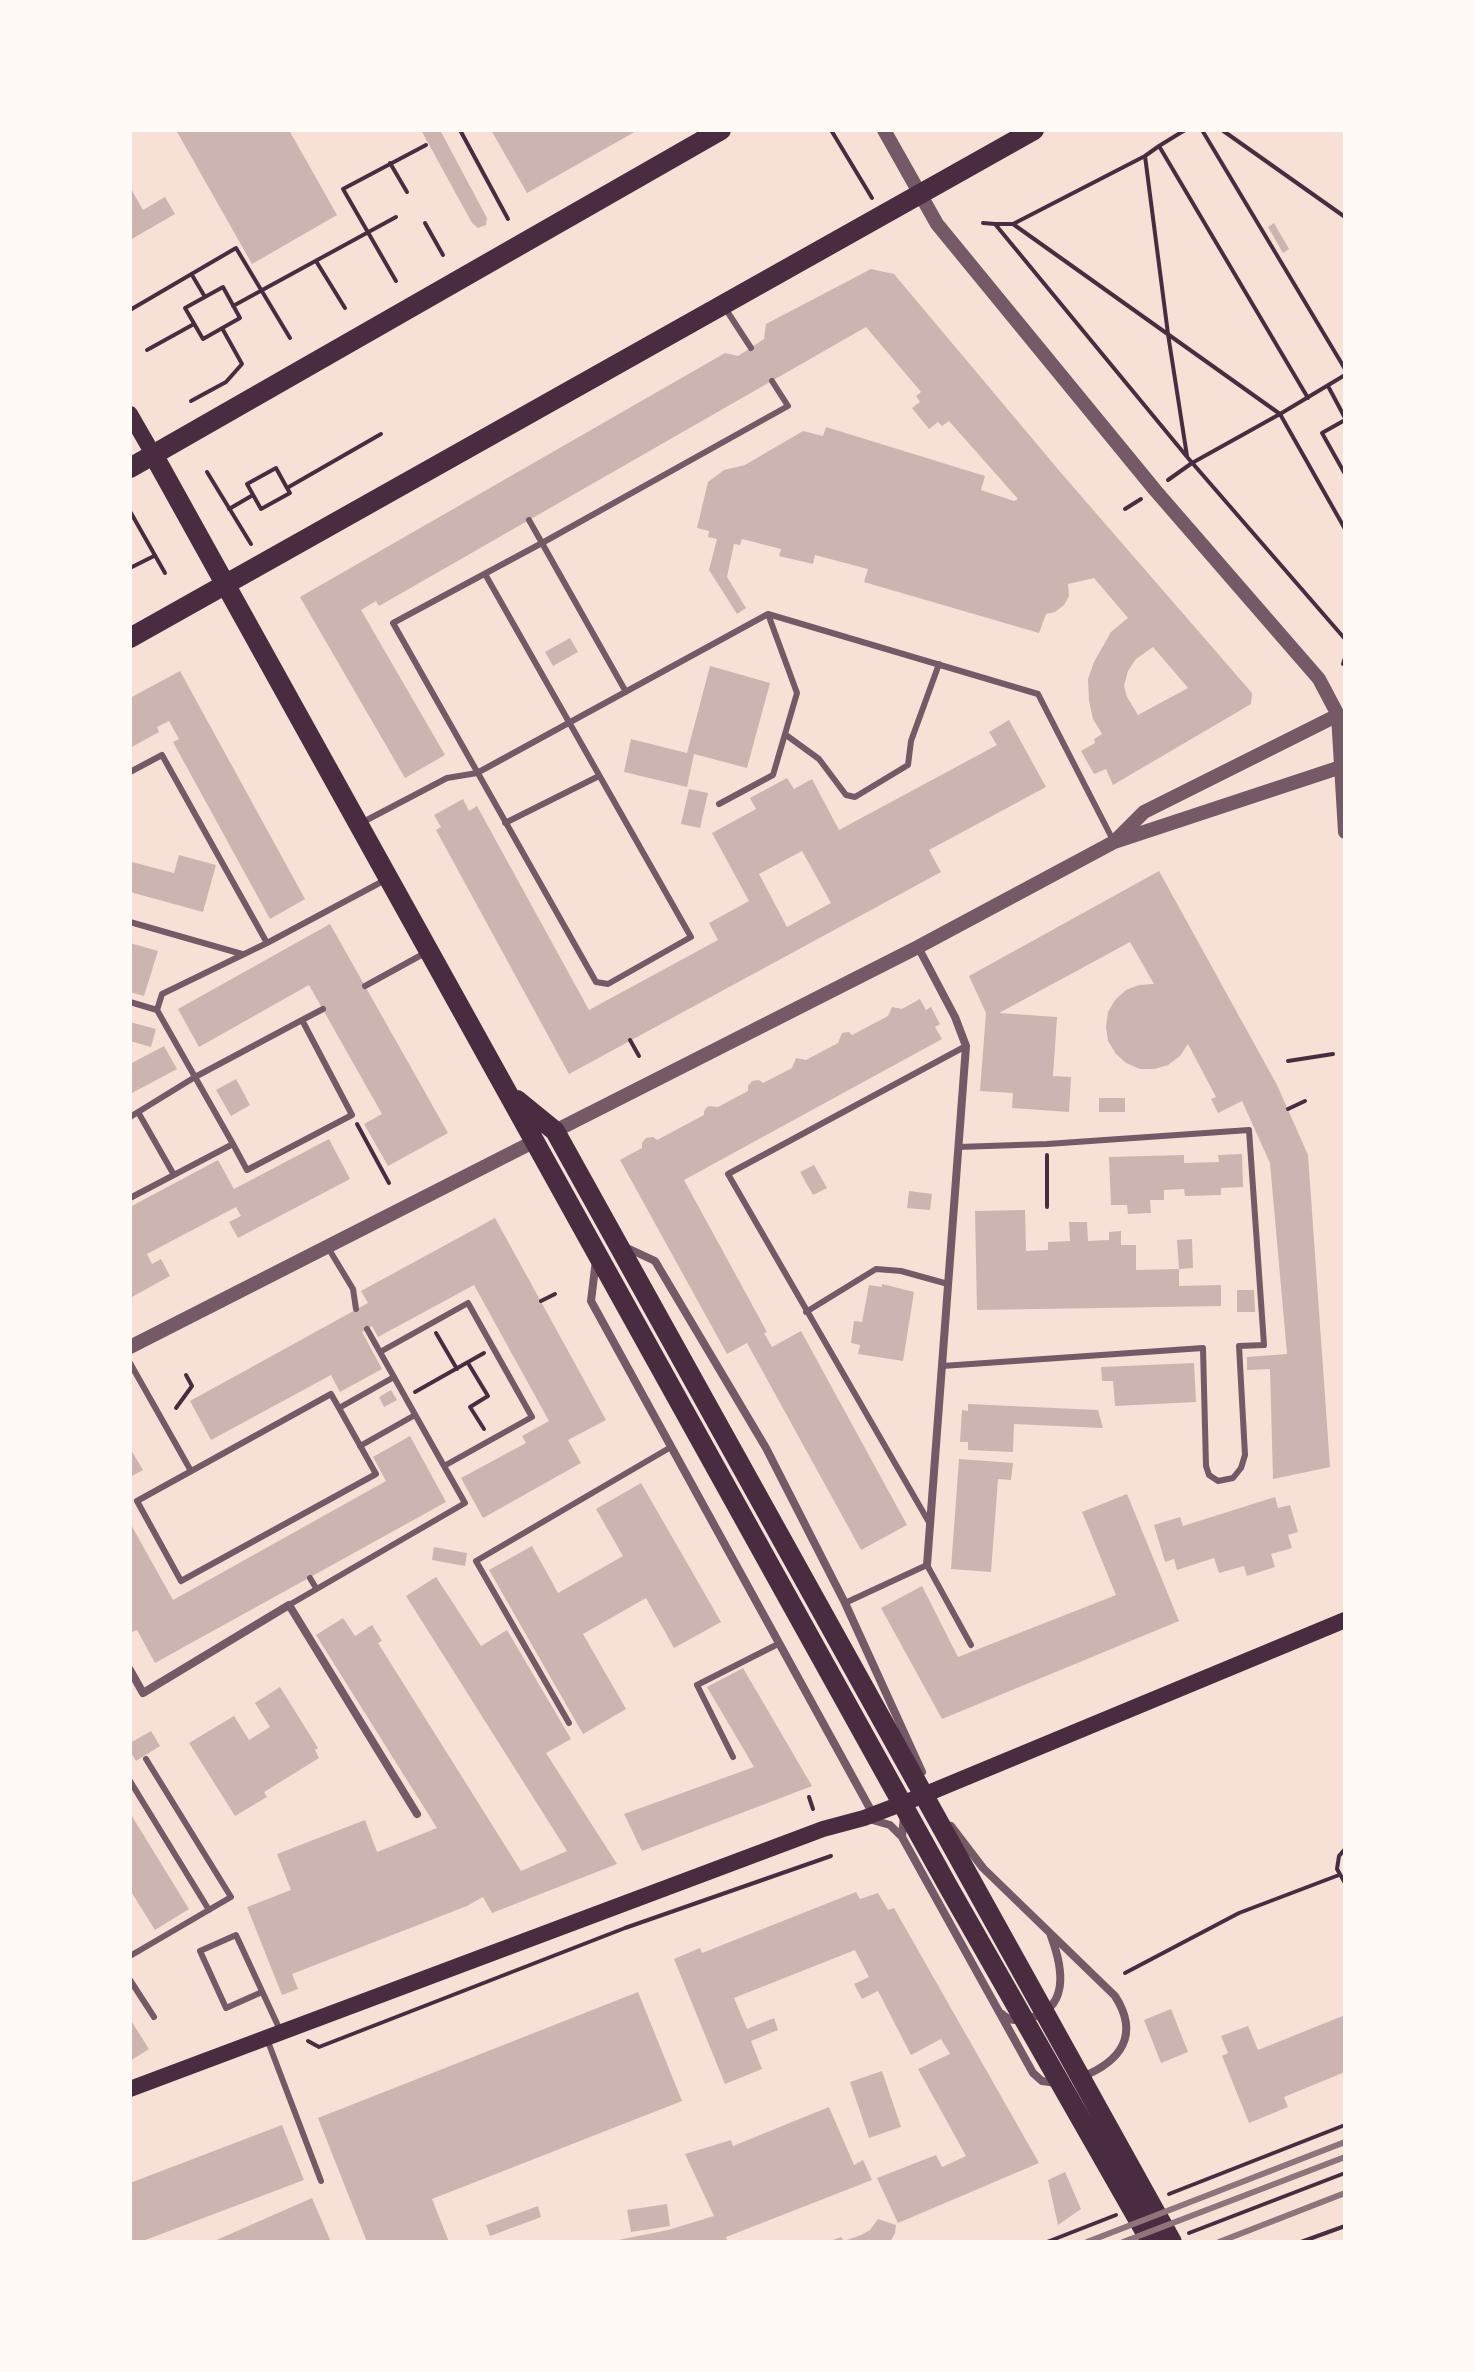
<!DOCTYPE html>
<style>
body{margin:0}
#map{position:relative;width:1475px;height:2372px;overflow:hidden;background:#f7e1d7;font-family:"Golos Text",sans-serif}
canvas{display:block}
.frame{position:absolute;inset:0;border:132px solid #fffaf5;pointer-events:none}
</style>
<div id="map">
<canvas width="1475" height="2372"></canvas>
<div class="frame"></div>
</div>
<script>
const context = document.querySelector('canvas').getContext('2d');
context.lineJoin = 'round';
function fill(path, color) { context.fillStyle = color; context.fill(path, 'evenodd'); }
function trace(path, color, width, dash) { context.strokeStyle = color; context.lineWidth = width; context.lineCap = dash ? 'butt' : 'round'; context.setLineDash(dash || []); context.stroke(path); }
fill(new Path2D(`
 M176,130H289L337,215L252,264Z
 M421,130H440L487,218L486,225L478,228L472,223Z
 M491,130H638L527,193Z
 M130,187L143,210L165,197L175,214L130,240Z
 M1274,223L1289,249L1283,253L1268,227Z
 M871,269L894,274L1062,474L1252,693L1251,704L1113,785L1106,769L1094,774L1081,751L1095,743L1094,739L1102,734L1093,719L1089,701L1088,679L1094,662L1111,632L1128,618L1094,578L1068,584L1069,596L1064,605L1055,612L1046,614L1039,633L864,582L868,569L815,555L813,564L779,556L781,549L742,539L740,545L734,544L727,577L746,608L737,614L709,570L717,539L708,537L709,531L697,528L708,482L724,470L745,465L803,431L823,436L826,427L985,476L981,490L1014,501L1018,499L949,421L942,426L938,422L929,429L912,408L920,402L916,396L921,392L866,327L379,606L376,601L361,610L445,755L405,778L300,597L725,353L738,356L764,339L766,324ZM1153,647L1188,688L1138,715L1127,697L1124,686L1128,671L1136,659Z
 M570,638L578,652L553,666L545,652Z
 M710,666L770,683L747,768L694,754L687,787L624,772L631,739L687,753Z
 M180,671L305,899L270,919L173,742L179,739L169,721L157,727L159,732L130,748V698Z
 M1009,720L1046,787L929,850L941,872L569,1074L436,830L441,827L434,815L463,799L469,811L477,806L589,1010L718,940L709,923L749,901L712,833L756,809L750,798L787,778L794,789L812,779L839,830L997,745L989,732ZM802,851L831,903L787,927L759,874Z
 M689,789L708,793L700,828L681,824Z
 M179,855L216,865L203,912L130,892L132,862L174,873Z
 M1159,871L1277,1085L1308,1155L1330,1467L1273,1479L1270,1369L1247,1370V1357L1287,1354L1270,1163L1242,1101L1218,1113L1211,1099L1216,1097L1188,1044L1180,1056L1168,1065L1154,1069H1140L1126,1063L1116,1054L1108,1041L1106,1027L1108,1012L1115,1000L1126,990L1139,985L1154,984L1130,942L999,1013L1057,1017L1053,1076L1071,1077L1069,1112L1012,1108L1013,1093L980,1091L986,1013L969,976Z
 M330,924L448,1133L388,1166L364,1124L382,1114L309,985L199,1047L178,1009Z
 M130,943L158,951L144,996L130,992Z
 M920,999L926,1010L931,1007L940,1024L935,1027L942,1039L684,1180L767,1332L764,1333L772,1347L801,1331L907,1525L861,1550L747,1343L727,1354L620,1160L642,1148V1143L646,1138L653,1137L657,1140L704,1115V1111L708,1106L718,1107L748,1091V1086L752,1081L759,1080L763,1083L792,1068L796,1058L806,1060L838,1043L842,1033L849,1032L852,1035L888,1016L892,1007L902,1009Z
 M130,1022L156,1029L151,1047L130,1041Z
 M164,1046L177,1069L130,1094V1064Z
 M236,1079L250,1105L231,1116L216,1090Z
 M1099,1098H1125V1112H1099Z
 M329,1139L350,1179L238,1238L229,1222L241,1216L236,1207L147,1254L152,1264L161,1259L170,1276L130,1298V1243L132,1242L130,1207L218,1160L234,1189Z
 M1242,1154L1243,1187L1221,1188V1195L1185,1196L1184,1189L1164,1190V1200H1150L1151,1213L1128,1214L1127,1205H1111L1109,1157L1184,1155V1163L1219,1162L1218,1155Z
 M814,1165L827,1188L813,1195L800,1172Z
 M909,1191L932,1194L930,1210L907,1208Z
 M1025,1210L1026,1251L1048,1250V1242L1070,1241L1069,1222H1087L1088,1241L1109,1240V1232L1121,1231V1245H1136V1270L1179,1269L1177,1240L1192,1239L1193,1268L1179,1269V1286L1221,1285V1306L977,1310L975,1211Z
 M495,1218L606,1420L568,1440L581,1463L483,1518L461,1478L526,1443L522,1436L549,1421L474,1285L378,1337L372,1326L362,1332L382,1369L340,1392L331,1375L211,1440L190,1401L368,1303L361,1291Z
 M882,1284L914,1292L903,1361L858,1354L860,1345L851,1343L854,1321L862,1322L869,1285L882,1287Z
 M1237,1290H1254L1255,1312H1237Z
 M1194,1363L1196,1402L1115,1406L1113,1381H1102L1101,1367Z
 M391,1390L397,1400L384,1407L379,1397Z
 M968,1404L1098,1410L1103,1428L1014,1424L1013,1452L968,1450V1442H960L962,1410L968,1411Z
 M410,1436L446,1502L155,1663L137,1630L132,1632L130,1630V1523L173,1600L386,1481L373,1457Z
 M130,1448L143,1470L130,1477Z
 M959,1459L1013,1463L1011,1480L998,1479L991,1572L951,1569Z
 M641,1483L721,1622L674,1648L646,1598L583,1634L626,1709L583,1734L489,1570L532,1546L558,1593L623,1556L596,1509Z
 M1127,1494L1179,1621L942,1719L881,1608L922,1586L958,1657L1116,1595L1082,1512Z
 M1275,1497L1278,1508L1290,1505L1298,1532L1288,1535L1292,1548L1271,1554L1275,1567L1247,1576L1244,1566L1219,1573L1214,1558L1177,1570L1174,1559L1165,1562L1154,1525L1180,1517L1183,1526Z
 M434,1547L467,1553L465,1566L432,1560Z
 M436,1577L481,1646L507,1630L571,1739L546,1753L617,1864L492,1913L483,1897L467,1906L292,1974L298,1989L282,1995L247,1907L291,1890L277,1854L365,1820L377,1852L437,1828L316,1635L343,1618L355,1636L372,1625L382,1641L378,1643L521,1871L567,1851L406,1596Z
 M743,1668L812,1786L642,1851L624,1814L754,1767L707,1687Z
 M280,1687L318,1748L315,1750L319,1758L264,1792L267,1797L235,1816L189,1743L234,1716L249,1740L270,1727L255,1703Z
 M151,1731L160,1746L136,1761L130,1751V1743Z
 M130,1813L189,1909L155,1930L130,1890Z
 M856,1892L860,1899L878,1893L888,1910L894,1908L1039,2163L898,2223L877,2178L936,2155L942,2167L966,2156L918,2069L950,2054L941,2039L911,2055L878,1991L862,1999L854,1984L869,1977L855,1950L734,1998L747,2029L774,2018L778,2030L751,2041L762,2069L725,2084L674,1959L700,1948L702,1953Z
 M638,1992L682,2101L432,2199L449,2242H367L318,2118Z
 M1171,2009L1188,2052L1161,2063L1144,2020Z
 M1345,2015V2072L1284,2097L1288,2107L1249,2123L1222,2056L1228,2053L1221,2036L1248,2026L1258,2050Z
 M130,2019L149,2049L130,2061Z
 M882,2071L901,2127L869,2138L850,2082Z
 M829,2107L854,2165L863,2160L872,2180L726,2237L727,2240L721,2242H608L668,2230L714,2216L685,2154L731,2140L733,2146Z
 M282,2125L304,2180L140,2242H130V2183Z
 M1065,2172L1081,2209L1058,2225L1048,2180Z
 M312,2198L331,2242H212Z
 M667,2204L670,2226L631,2232L627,2210Z
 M538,2206L541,2217L490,2236L486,2225Z
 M878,2219L896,2225L895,2233L890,2242H828L841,2237L844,2241L861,2235L870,2230Z`), '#ccb4b1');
trace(new Path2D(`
 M460,130L508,219
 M831,130L872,198
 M1185,130L1159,146L1308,398
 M1202,130L1345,369
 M1222,130L1345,217
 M1159,146L1145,156L1013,224H995L1188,458L1345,639
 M1145,156L1168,334L1187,456
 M390,163L407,192
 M425,223L443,255
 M983,223L995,224
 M1013,224L1280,414L1192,463L1168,480
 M316,261L345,308
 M192,275L205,297
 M396,281L343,189L426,145
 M223,287L240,318L203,339L185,308Z
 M233,306L396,217
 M130,310L236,248L290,338
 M147,350L194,324
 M1345,375L1280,414L1345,529
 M1328,386L1345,418
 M191,401L226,382L242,364L222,328
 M1345,420L1322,433L1345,474
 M207,472L251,544
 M287,488L276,468L247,484L261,509L290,493L287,488L381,434
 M229,509L253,495
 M1125,509L1141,499
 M131,513L165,573
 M130,568L154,556
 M1343,664L1345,658
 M630,1040L639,1056
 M1288,1061L1333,1054
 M1288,1109L1305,1101
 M357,1124L389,1183
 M1047,1155V1207
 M541,1301L555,1294
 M436,1333L457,1369
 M468,1363L488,1396L470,1407L484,1429
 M415,1392L484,1353
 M176,1408L192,1386L186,1375
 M809,1797L813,1809
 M1345,1849L1339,1856L1337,1869L1345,1883
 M1125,1973L1239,1913L1339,1875
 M308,2041L319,2047L625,1928L831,1856
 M1169,2194L1345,2125
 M1189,2233L1345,2173
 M1047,2242L1116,2215
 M1301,2242L1345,2226`), '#4a2c40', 4);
trace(new Path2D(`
 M725,308L751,348
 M529,520L626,692
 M485,574L691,937L608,984L596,982L393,623L542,543L788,406L772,381
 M786,735L819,759L846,795L855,797L908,765L911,741L939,664
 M130,772L162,755L267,943L387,879
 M719,804L773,775L797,693L768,614
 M363,822L447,778L477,773L768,614L1038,694L1114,842
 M505,823L599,776
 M130,922L242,954
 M365,986L425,953
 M130,1002L157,1010L233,1144
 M157,1010L162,994L267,943
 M302,1020L323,1009
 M138,1112L174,1175
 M130,1117L195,1077L302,1020L352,1115L247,1170L233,1144L130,1198
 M327,1246L353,1289L356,1309
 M806,1312L876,1269L901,1271L948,1284
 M367,1329L444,1466L532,1417L468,1303L380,1352
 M130,1363L191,1471
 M942,1366L1203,1348L1206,1466L1209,1475L1218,1481L1233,1478L1241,1468L1245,1455L1239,1346L1264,1345L1249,1130L1047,1144L958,1147
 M339,1408L376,1474L181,1581L137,1501L331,1394L339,1408L394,1377
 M360,1446L415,1415
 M930,1524L728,1174L966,1046
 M310,1578L316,1588
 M845,1603L927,1565L971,1645
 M289,1605L465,1503L444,1466
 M569,1723L476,1561L671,1447
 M733,1757L697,1685L780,1643
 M130,1781L209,1910
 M130,1956L231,1897L146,1759
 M130,1980L154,2017
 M262,1992L226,2008L200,1951L236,1935L280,2030
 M267,2039L321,2181`), '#755966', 6);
trace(new Path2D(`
 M918,947L955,1017L966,1046L927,1565
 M625,1247L655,1261L766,1448L845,1603L922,1772
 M596,1260L591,1301L873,1814
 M130,1670L143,1693L289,1605L417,1814
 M904,1816L902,1837L1033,2073L1042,2081L1057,2083
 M869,1819L890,1825L902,1837
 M951,1826L983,1868L1115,1996C1140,2035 1121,2061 1082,2077
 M1002,2014C1010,2021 1015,2021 1025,2019C1071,2011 1063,1968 1051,1936`), '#755966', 8);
trace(new Path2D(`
 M884,130L937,224L1155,490L1319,679L1338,715L1345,832
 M1117,839L1144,812L1338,715
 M555,1131L918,947L1114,842L1341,767
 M130,1347L533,1142`), '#755966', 14);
trace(new Path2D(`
 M130,414L153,454
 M130,2089L823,1829L864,1818L914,1799L1345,1620`), '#4a2c40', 16);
trace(new Path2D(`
 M153,454L949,1888L1151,2242
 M130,468L721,130
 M130,638L1034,130
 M517,1100L555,1131L1172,2242`), '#4a2c40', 20);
trace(new Path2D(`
 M1087,2242L1345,2142
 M1123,2242L1345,2157
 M1219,2242L1345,2193`), '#8f747c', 6);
</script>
